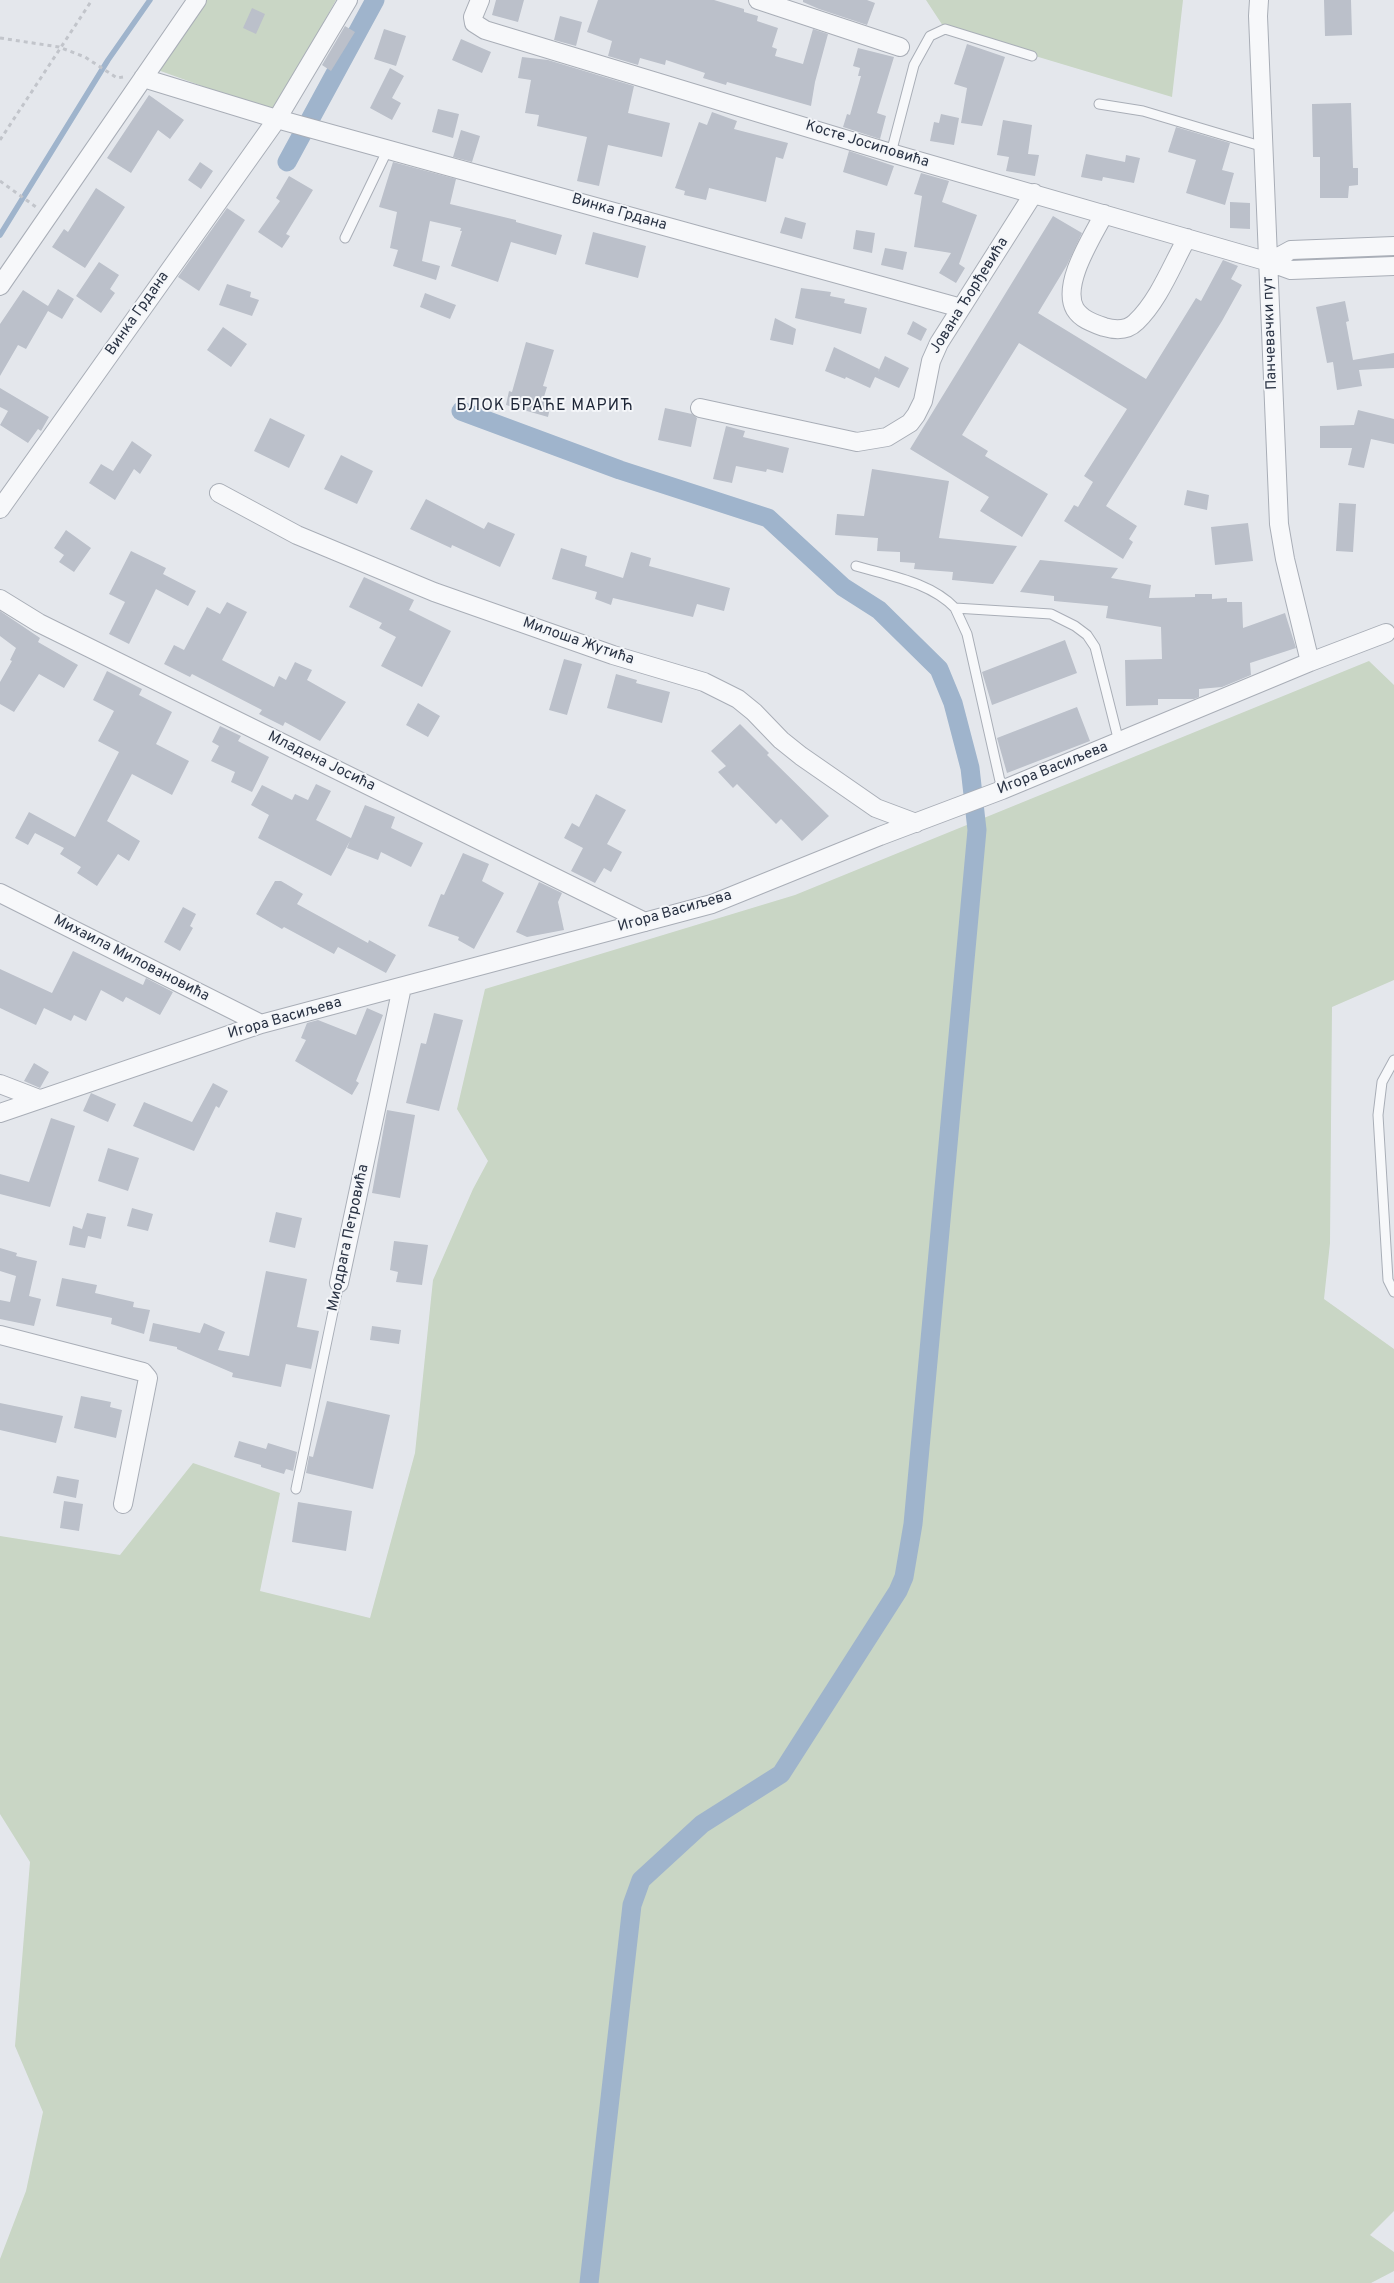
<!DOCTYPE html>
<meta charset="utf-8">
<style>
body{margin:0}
canvas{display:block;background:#e4e7ec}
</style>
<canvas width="1394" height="2283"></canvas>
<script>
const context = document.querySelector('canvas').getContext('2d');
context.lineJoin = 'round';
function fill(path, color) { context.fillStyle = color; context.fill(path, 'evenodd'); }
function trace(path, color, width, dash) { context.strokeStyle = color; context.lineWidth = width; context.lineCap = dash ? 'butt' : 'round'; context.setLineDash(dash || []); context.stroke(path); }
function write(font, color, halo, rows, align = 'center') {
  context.font = font + ' Overpass,sans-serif'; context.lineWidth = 4; context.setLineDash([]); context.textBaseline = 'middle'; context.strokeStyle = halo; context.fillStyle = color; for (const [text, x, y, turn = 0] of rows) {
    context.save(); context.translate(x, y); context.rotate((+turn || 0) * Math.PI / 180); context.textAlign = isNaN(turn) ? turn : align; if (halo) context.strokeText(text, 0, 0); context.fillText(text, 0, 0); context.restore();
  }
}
fill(new Path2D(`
 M204,0H336L274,112L155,69Z
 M926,0H1183L1172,97L945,29Z
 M1369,661L1394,685V980L1332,1007L1330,1243L1324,1299L1394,1349V2211L1370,2235L1394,2252V2271L1371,2283H0V2259L26,2191L43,2112L15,2046L30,1862L0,1814V1536L120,1555L193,1463L280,1493L260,1591L370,1618L415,1453L433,1280L473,1189L488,1161L457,1109L485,989L795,895Z`), '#c9d6c5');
trace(new Path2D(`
 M0,235L108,60L150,0`), '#9fb4cc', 5.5);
trace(new Path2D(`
 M287,162L375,0
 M461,411L620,470L768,518L843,587L879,610L939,669L953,703L970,768L977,830L913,1524L904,1577L898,1591L781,1774L702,1824L641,1880L632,1905L589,2283`), '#9fb4cc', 19);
fill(new Path2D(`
 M496,0H524L518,22L492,15Z
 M598,0H714L744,9V12L758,16L757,21L778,28L772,47L777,49L775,56L803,64L813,29L828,34L815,82L811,106L727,82L726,85L703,78L705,73L666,60L665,65L640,58L638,65L608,56L612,41L587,32Z
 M803,0H867L875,3L867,25L819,9L803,2Z
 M1324,0H1351L1352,35L1325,36Z
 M252,8L265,14L256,34L243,28Z
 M560,16L582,22L576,46L554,40Z
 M345,26L355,32L331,71L322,65Z
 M384,29L406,36L396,66L374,59Z
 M461,39L491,52L482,73L452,60Z
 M967,44L1005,57L982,126L961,123L967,88L954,84Z
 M858,48L894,57L877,113L886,116L880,139L843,127L847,114L850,115L861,76H858L860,68L853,66Z
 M522,57L548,60L634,86L628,113L670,123L662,157L608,145L599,186L577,181L587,137L537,126L539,115L525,113L531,80L518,78Z
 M390,68L404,76L392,98L401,103L392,120L370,108Z
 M149,95L184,120L170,139L158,130L131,173L107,158Z
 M1351,103L1353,168H1358V185L1349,186L1348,198H1320V157H1313L1312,104Z
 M438,109L459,114L453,138L432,132Z
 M712,112L737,121L734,129L788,143L783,159L776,157L766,202L709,188L706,200L684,195L685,191L675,188L699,122L707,125Z
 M941,114L959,118L954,145L930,141L934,122L939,123Z
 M1003,120L1032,125L1028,154L1039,155L1035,176L1006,171L1009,157L997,155Z
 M1176,127L1230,143L1222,170L1234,173L1225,205L1186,193L1196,160L1168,152Z
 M461,130L480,136L472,162L453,157Z
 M849,151L894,166L887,186L843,172Z
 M1086,154L1125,162L1126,155L1140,158L1134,183L1103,177L1102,181L1081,177Z
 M200,162L213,171L201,189L188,180Z
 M393,162L456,179L450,204L516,220V222L562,235L556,255L511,242L498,282L451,266L462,231H460L461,228L430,221L422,261L440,266L436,280L393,266L398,250L390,248L397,212L379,207Z
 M921,173L949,181L942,202L977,215L959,264L965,268L956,283L939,273L951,253L914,247L922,196L914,194Z
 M289,176L313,190L286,234L290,236L282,248L258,232L280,201L276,198Z
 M96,188L125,207L85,268L52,247L64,229L68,232Z
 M1230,202L1250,203V229L1230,228Z
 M227,208L245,220L199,291L178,277Z
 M1053,216L1082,233L1067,265L1038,313L1146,379L1196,298L1201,301L1223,260L1238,266L1231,279L1242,285L1222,321L1106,506L1137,526L1129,539L1133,542L1123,559L1064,521L1074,505L1078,507L1093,482L1084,476L1127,409L1019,343L962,435L988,451L985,456L1048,494L1022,537L980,511L989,497L910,449Z
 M785,217L806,223L802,239L780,233Z
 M856,230L875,233L872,253L853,249Z
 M593,232L646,246L638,278L585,264Z
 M885,248L907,252L903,270L881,265Z
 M99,262L119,275L110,289L115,293L101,313L76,296Z
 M227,284L251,292L250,297L259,300L252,316L219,305Z
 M801,288L831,292L830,296L845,299L844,303L867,308L861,334L795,318Z
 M58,289L74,299L62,319L48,311L26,349L18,345L0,376V324L23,290L48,306Z
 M425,293L456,305L450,319L420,307Z
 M1345,301L1349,321L1346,322L1353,360L1394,353V368L1359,370L1362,386L1337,390L1333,362L1327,363L1316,307Z
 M775,318L796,329L793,345L770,340Z
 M913,321L927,329L921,341L907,334Z
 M223,327L247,344L231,367L207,350Z
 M526,342L554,350L543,386L547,387L543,400L551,403L548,417L506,405L509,391L512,392Z
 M834,347L879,369L878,372L885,356L909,368L899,388L875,377L870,388L846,377L845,379L825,371Z
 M0,388L49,417L41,431L38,429L28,443L0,425L8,411L0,407Z
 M665,408L692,414L697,418L691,447L658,440Z
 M1358,410L1394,419V444L1371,439L1364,468L1348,465L1352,448H1320V426L1354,425Z
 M270,418L305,435L289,468L254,451Z
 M726,426L745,431L743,437L789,448L783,473L767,469L766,472L736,466L732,483L713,479Z
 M132,441L152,455L140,474L134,469L115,500L89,483L101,464L113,471Z
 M341,455L373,471L357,504L324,489Z
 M872,469L949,481L939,538L1017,546L993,584L952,580L953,572L914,569L915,563L900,562V552L877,551L878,538L835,535L837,514L864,516Z
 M1187,490L1209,495L1207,510L1184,505Z
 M426,499L484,529L488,522L515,534L500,567L452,545L451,548L410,529Z
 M1339,503L1356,504L1353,552L1336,551Z
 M1248,523L1253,561L1215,565L1211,527Z
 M66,530L91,548L74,572L59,562L64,555L54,548Z
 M561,548L587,556L585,566L623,578L631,552L651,558L649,566L730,588L724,611L697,604L693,617L613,598L611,605L595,599L597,592L552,579Z
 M131,551L166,568L163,574L196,591L188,606L156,589L129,644L109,634L125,602L109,594Z
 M1040,560L1118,568L1111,578L1151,585L1149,598L1195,597V594H1212V599L1227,598V602H1242L1243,628L1285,613L1296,648L1250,663L1251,675L1222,687L1199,689V697L1194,699H1158V705L1126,706L1125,660L1162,659L1161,627L1106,618L1108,606L1054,601V596L1020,592Z
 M364,577L414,600L409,610L451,631L422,687L381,666L396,637L379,628L382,623L349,607Z
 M227,602L247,612L222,660L274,687L279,676L286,680L295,662L312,670L307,680L346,702L320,741L285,722L283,726L259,714L262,710L192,674L190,677L164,664L174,645L184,650L207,607L220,614Z
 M0,611L40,638L38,642L78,665L64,688L39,674L14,712L0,704V682L12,661L10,660L16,648L0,636Z
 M1065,640L1077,673L992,705L982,672Z
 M564,659L582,664L567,715L549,710Z
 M107,671L142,689L139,695L172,712L156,744L189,761L172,795L132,774L107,821L140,841L129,861L118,854L97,886L77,873L81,867L60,854L64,848L35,833L28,845L15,838L29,812L75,837L119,752L98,741L114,711L93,700Z
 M616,674L637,680L636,683L670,692L662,723L607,708Z
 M418,703L440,716L428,737L406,725Z
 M1077,707L1090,741L1007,773L997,738Z
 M740,724L769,753L767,755L829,816L802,841L781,819L776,824L737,784L733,788L718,772L726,766L711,751Z
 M220,726L241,736L238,741L269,757L252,792L231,782L235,772L211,761L219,746L212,742Z
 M316,784L331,791L316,820L351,838L365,805L395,817L391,828L423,843L411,867L381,852L378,860L347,848L350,841L331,876L258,838L269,815L251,805L262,785L292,800L295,794L308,800Z
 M596,794L626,810L607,844L622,852L611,872L604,868L595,883L571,871L583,848L564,838L572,823L579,827Z
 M463,853L489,864L482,881L504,893L474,949L458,940L459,937L428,926L441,894L444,895Z
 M275,881H281L303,894L297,904L368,943L369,940L396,955L386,973L338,947L334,954L284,927L282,929L256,914Z
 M539,882L562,893L558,902L564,930L527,937L516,932Z
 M183,907L196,914L190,926L193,928L180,951L164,942Z
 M73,951L143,985L146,978L173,992L160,1015L126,997L123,1002L101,990L86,1021L74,1015L71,1021L44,1008L36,1025L0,1008V969L52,993Z
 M367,1008L383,1015L356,1081L359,1083L352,1095L295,1061L306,1040L301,1038L307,1023L318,1020L356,1035Z
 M434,1013L463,1020L439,1111L406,1103L421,1043L426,1044Z
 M34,1063L49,1072L40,1088L24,1081Z
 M213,1083L228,1091L219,1108L216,1106L194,1151L133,1126L144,1102L192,1122Z
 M91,1093L116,1104L108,1122L83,1111Z
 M387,1110L415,1115L400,1198L372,1193Z
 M51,1118L75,1126L50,1207L0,1194V1174L29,1182Z
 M108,1148L139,1158L128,1191L98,1181Z
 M132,1208L153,1214L148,1231L127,1226Z
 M276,1212L302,1218L295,1248L269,1242Z
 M87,1213L106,1217L101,1239L88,1236L85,1248L69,1245L73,1226L82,1229Z
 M394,1241L428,1245L422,1285L396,1282L398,1272L390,1270Z
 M0,1248L17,1253L16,1256L37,1261L29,1296L41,1299L34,1326L0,1319V1300L10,1302L16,1276L0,1271Z
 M266,1271L307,1279L297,1327L319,1331L311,1369L286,1364L281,1387L232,1377L233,1373L177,1349V1347L149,1341L153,1323L200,1333L204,1323L225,1332L218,1350L249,1356Z
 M62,1278L97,1285L95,1293L134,1302L133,1307L150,1310L144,1334L111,1324L112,1318L56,1306Z
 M372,1326L401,1330L399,1344L370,1340Z
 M81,1396L111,1402L110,1407L122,1410L116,1438L74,1428Z
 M327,1401L390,1415L373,1489L306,1473L309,1456L313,1457Z
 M0,1403L63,1416L56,1443L0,1430Z
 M239,1441L266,1449L268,1443L297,1452L293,1471L286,1469L284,1474L261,1467V1465L234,1457Z
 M57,1476L79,1480L76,1498L53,1493Z
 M64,1501L83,1504L79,1531L60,1528Z
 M298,1502L352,1511L346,1551L292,1542Z`), '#bbc0ca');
const service = new Path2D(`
 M1099,104L1143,111L1264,147
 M891,153L914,65L930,36L945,29L1032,56
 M345,238L388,149
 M856,566C890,576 930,582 955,608L1051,614L1075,626L1087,635L1095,647L1119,742
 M955,608L967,634L1002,790
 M1394,1060L1382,1082L1378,1115L1388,1280L1394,1292
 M296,1489L339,1283`);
const minor = new Path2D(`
 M480,0L473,17L474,23L485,30L891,153L1269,262L1291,270L1394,266
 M758,0L900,47
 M1259,0L1258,16L1279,524L1285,559L1310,662
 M143,78L277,119L961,308
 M1104,214C1093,236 1061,284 1075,309C1081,319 1093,323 1104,327C1114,330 1127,331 1136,322C1159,300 1172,265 1187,238
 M1269,262L1291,250L1394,246
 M0,286L197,0
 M700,408L857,442L887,437L910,423L916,415L923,401L931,361L939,343L1034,193
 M219,493L297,535L434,592L613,655L704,682L738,699L754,712L781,740L801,756L876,808L916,823
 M0,509L277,119L348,0
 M0,599L39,623L645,922
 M0,893L261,1024
 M0,1084L39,1099
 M0,1113L261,1024L712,904L880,836L1002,790L1310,662L1386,633
 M339,1283L402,987
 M0,1335L143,1372L148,1378L123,1504`);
trace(service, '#a9aeb7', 11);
trace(minor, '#a9aeb7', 20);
trace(new Path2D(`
 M0,38L59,47L85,57L117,78L123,77
 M0,140L92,0
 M0,181L36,207`), '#c2c5cb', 3, [4, 4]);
trace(service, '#f7f8fa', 9);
trace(minor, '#f7f8fa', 18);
write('15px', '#2b3445', '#f4f6f9', [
 ["Косте Јосиповића",867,145,17],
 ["Винка Грдана",619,213,16],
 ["Јована Ђорђевића",970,296,-58],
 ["Винка Грдана",138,314,-55],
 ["Панчевачки пут",1271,333,-92],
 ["Милоша Жутића",578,642,19],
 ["Младена Јосића",321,762,26],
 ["Игора Васиљева",1053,769,-22],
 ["Игора Васиљева",675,912,-16],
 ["Михаила Миловановића",131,959,27],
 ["Игора Васиљева",285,1019,-16],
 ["Миодрага Петровића",349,1238,-78]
]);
context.letterSpacing = '1px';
write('16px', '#1d2536', '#f4f6f9', [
 ["БЛОК БРАЋЕ МАРИЋ",545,407]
]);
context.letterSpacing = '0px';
</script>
